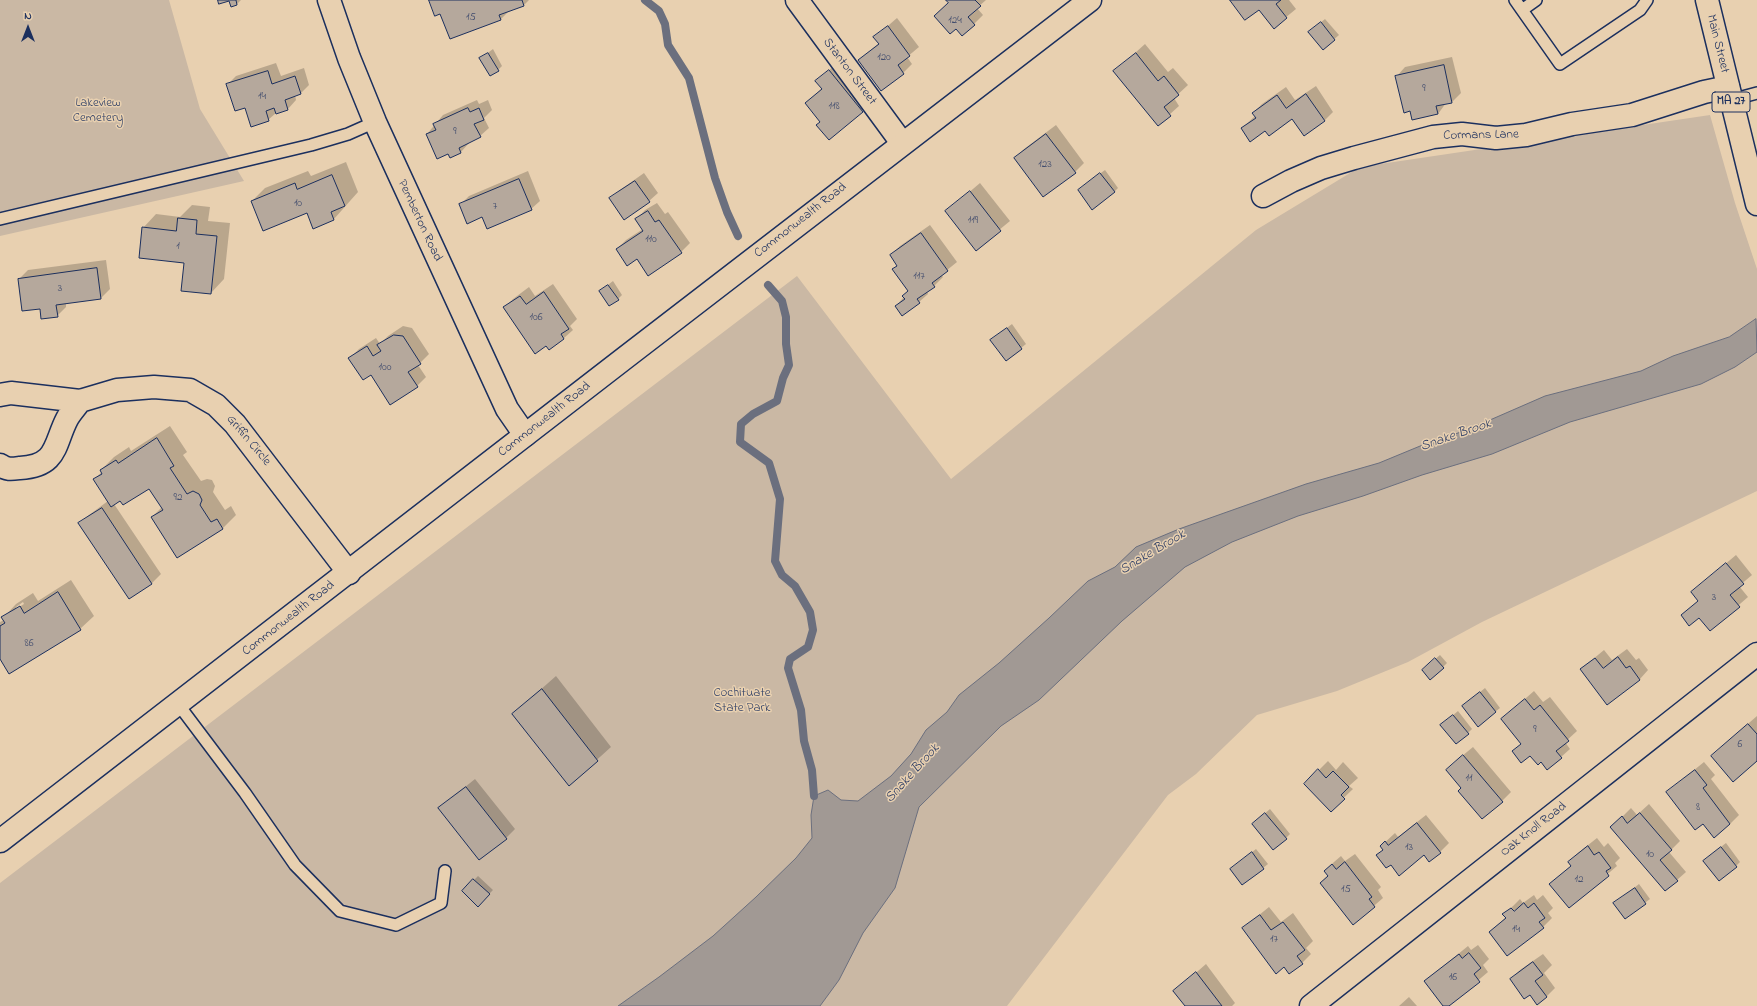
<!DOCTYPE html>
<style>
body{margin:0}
#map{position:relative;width:1757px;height:1006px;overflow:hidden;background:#e8d0b0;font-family:"Indie Flower",sans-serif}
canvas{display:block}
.north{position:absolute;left:8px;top:8px;width:40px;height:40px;-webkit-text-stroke:3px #e8d0b0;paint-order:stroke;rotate:0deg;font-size:11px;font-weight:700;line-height:16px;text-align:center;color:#1b2f5e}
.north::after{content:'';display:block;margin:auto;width:14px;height:18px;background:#1b2f5e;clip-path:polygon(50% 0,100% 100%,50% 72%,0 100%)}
</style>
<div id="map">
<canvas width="1757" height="1006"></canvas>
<div class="north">N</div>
</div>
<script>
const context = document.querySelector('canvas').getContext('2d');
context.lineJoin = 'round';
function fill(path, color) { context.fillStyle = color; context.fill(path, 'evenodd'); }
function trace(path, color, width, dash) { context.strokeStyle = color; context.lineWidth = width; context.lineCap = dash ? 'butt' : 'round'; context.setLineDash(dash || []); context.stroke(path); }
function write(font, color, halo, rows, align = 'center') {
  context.font = font + ' "Indie Flower",sans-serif'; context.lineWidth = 3; context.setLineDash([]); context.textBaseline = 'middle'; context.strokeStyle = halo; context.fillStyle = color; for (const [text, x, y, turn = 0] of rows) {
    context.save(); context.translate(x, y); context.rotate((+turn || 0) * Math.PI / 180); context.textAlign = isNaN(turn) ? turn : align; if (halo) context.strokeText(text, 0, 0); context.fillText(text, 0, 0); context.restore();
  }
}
fill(new Path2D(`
 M0,0H169L200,109L244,181L0,236Z
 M1710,115L1735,203L1757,269V491L1482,622L1408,662L1337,691L1257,715L1196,774L1168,795L1007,1006H0V883L797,276L951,479L1256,230L1360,167Z`), '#cab8a4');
const water = new Path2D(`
 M1756,319L1757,352L1735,367L1701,384L1570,422L1492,454L1422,475L1363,496L1298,516L1232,542L1185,567L1122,621L1039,700L1001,726L919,807L895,888L863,933L839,980L820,1006H618L659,977L713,936L756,897L796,858L812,838L811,815L814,796L828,790L841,800L858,801L891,776L911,754L926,730L947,712L959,695L999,663L1049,618L1088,581L1115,567L1136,547L1179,529L1306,484L1379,463L1425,444L1467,430L1545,396L1641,371L1673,356L1729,337Z`);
fill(water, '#a19994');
trace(water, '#6b6f7e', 1);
fill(new Path2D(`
 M230,0H241L237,4L232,6Z
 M430,0H529L524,5L510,10L501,19L441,13Z
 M947,0H986L977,8L983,15L974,24Z
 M1231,0H1289L1296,9L1274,27L1259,8Z
 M897,18L919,47L907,57L912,64L903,73L881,90L859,60L879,43L875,37Z
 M1325,19L1339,35L1323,49L1314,28Z
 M1145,44L1168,72L1173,68L1188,85L1174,98L1179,106L1159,124L1115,71Z
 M493,49L502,66L498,70L481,58Z
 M1452,57L1461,93L1452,102L1446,103L1438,114L1411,110L1397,76L1405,67Z
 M838,62L871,102L829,139L821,121L806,103L822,88L817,81Z
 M276,63L281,76L304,68L309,85L300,94L295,95L296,100L288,109L276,113L268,120L245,106L227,85L236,76Z
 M1316,86L1333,112L1325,120L1293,118L1242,128L1255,116L1253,113L1262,104L1286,87L1295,100Z
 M477,100L479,104L488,100L492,110L484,118L489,128L480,136L469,142V143L461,152L450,157L448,153L427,134L443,115Z
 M1056,125L1084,163L1075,172L1043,196L1015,158L1024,149Z
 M346,162L358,192L334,219L313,227L307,212L252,201L265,188L308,171L311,176Z
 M1105,170L1118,188L1114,192L1083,186Z
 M528,171L540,201L531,209L482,216L460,205L469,196Z
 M644,173L658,193L649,201L611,199L620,190Z
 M980,183L1010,221L976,249L947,211Z
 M657,203L665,214L668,212L690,243L681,252L637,258L617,249L626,240L643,229L637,219L645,210Z
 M192,205L210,207L208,221L230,223L224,279L211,293L186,262L143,228L156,214L180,217Z
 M930,225L957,262L941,275L943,277L934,286L927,291L928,294L919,302L896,306L909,291L893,269L898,265L891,255L900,246Z
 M106,260L110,289L101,298L66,303V307L57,316L41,308L19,279L28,270Z
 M613,281L622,295L618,299L600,291Z
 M553,284L577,319L570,326L573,330L564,338L550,348L504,308L513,299L529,287L535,296Z
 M1012,324L1026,344L1006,360L996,336Z
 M403,326L412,328L429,354L418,365L426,377L417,386L371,373L350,358L359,349L376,338L380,344L388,336Z
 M170,426L187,452L183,455L201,481L207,479L212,480L215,486L213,492L225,510L231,506L236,515L223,528L178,557L152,517L162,507L150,488L114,504L161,574L152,583L129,598L80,523L89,515L108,501L94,479L102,472L101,470L114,457L129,447L131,451Z
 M1736,555L1752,575L1739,586L1748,597L1710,630L1699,616L1682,615L1699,600L1692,592Z
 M71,580L94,616L80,629L0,657V622L4,620L3,618L16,604L33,593L38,601ZM23,602L24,604L16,609V607Z
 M1627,649L1636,660L1639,658L1648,670L1640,679L1607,704L1581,669L1604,650L1612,660Z
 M1440,655L1447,663L1443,667L1427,666Z
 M556,676L611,747L569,785L513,714Z
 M1485,688L1500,708L1478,725L1463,706Z
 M1534,691L1543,702L1550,697L1577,731L1565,742L1570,749L1561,757L1542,761L1531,754L1513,752L1522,743L1502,719Z
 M1458,711L1472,729L1468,733L1446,721Z
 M1757,716V759L1721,747Z
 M1473,747L1511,792L1502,801L1462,788L1456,761Z
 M1328,761L1336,770L1343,762L1358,778L1349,786L1353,789L1331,810L1305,784Z
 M1704,762L1715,775L1711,779L1739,815L1730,824L1703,822L1667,792Z
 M475,779L515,829L506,838L439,808Z
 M1649,804L1680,841L1669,852L1686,872L1677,880L1621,818L1631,808L1637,815Z
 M1270,809L1290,834L1286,838L1257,820Z
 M1426,815L1449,843L1440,852L1425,854L1384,849L1381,846L1395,833L1398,837Z
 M1597,838L1604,847L1608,843L1620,858L1615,863L1617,866L1569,907L1551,884L1572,865L1569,862L1578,853Z
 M1726,843L1740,862L1736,866L1708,857Z
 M1256,849L1268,864L1243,884L1231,869Z
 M1355,854L1381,887L1378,890L1383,898L1353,924L1321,883L1328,875L1325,871L1334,862L1341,856L1345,861Z
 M478,876L493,890L478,905L463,891Z
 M1639,884L1650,899L1625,918L1615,903Z
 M1534,895L1537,900L1543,895L1553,908L1548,913L1552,918L1543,927L1490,932L1506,917L1504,914L1513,906L1520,899L1523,903Z
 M1269,907L1281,922L1293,913L1313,941L1306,948L1311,954L1302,963L1243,928Z
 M1478,945L1489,959L1483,965L1488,972L1448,1006H1444L1425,981L1468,946L1471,950Z
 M1543,954L1552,965L1544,973L1555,988L1546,997L1530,994L1511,979L1520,970Z
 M1206,964L1235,1003L1232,1006H1186L1175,991Z
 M1409,997L1417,1006H1399Z`), '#0003');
trace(new Path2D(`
 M645,0L659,11L665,24L668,45L689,78L715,178L727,212L738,236
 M768,285L782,301L786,317V344L789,365L783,378L777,401L753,414L741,424L740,442L769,463L780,499L775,561L782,575L795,586L810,612L813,630L808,647L790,659L788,668L801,710L804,741L812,770L814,796`), '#6b6f7e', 8);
const building = new Path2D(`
 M218,0H236L237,5L231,7L229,1L219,4Z
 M429,0H522L524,6L499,15L501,20L450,39L440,14L435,16Z
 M946,0H975L981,6L968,17L975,25L962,36L956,29L950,34L934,16L948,3Z
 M1230,0H1281L1276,4L1287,18L1274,29L1259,10L1245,20Z
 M1321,22L1335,40L1323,50L1308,32Z
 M888,26L910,56L898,65L904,74L881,91L858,60L879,44L873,37Z
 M488,53L499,71L490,76L479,58Z
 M1136,53L1158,81L1164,76L1179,95L1164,107L1171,116L1158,126L1113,71Z
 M1444,65L1452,103L1436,106L1438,114L1412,120L1410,111L1404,113L1395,76Z
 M829,70L863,112L829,140L816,125L820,122L805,103L822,89L815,81Z
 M268,71L272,84L295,76L301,94L285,100L288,110L276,114L274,108L266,111L269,121L251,127L245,108L235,111L226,84Z
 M1306,94L1325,121L1304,136L1292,119L1269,136L1265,131L1250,142L1241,128L1256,118L1252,113L1277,95L1286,108Z
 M468,108L470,112L479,108L484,120L474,124L481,137L459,148L461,153L450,158L448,154L437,159L426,134L436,130L433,124Z
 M1046,134L1076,173L1043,197L1014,158Z
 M1100,173L1115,192L1092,210L1078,190Z
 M332,175L345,206L331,212L334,220L313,229L307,213L263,231L251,201L295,183L297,189Z
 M519,179L532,210L487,229L482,217L467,224L459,204Z
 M635,181L650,202L624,220L609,198Z
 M970,191L1001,231L976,251L945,211Z
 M648,211L655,222L659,220L682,253L648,276L637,259L627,266L616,249L643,231L635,219Z
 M178,218L197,220L196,234L217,236L211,294L181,291L184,263L139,258L142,227L176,231Z
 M921,233L948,271L932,283L935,287L917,299L920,303L902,316L895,306L905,299L902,296L908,291L892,269L897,266L890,255Z
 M97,268L101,299L56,305L58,317L41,319L40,309L22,311L18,279Z
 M608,285L619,300L609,306L599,291Z
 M544,292L569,329L561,334L564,339L549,350L546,346L535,354L503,307L520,296L526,304Z
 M1007,328L1022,349L1006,361L990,340Z
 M394,335L403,336L421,364L408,372L418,387L390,405L371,375L363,380L348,358L367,346L373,356L381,351L377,345Z
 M157,438L174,466L170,468L187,494L193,491L199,494L202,500L200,505L211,522L217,519L223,529L177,558L151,517L163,510L149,489L123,505L120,501L111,507L93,479L102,474L100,470L116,460L118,463Z
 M102,508L152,584L129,599L78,523Z
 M1726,563L1744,584L1730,595L1740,607L1710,631L1699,618L1689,626L1681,615L1698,601L1691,592Z
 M58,592L81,630L9,674L0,659V626L5,623L1,617L20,606L24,613Z
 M1618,657L1626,668L1630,666L1640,680L1607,705L1580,669L1595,658L1603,668Z
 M1435,658L1444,668L1430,680L1422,670Z
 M542,689L598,761L569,786L512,714Z
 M1480,692L1496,712L1478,727L1462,706Z
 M1525,699L1534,710L1540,705L1569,741L1556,751L1562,758L1547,770L1541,762L1538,765L1530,756L1521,763L1512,751L1521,744L1501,719Z
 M1453,715L1469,734L1456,744L1440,725Z
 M1748,724L1757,734V761L1733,782L1711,756Z
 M1463,755L1503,802L1482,819L1458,791L1461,788L1446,770Z
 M1318,769L1326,778L1333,771L1349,787L1341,795L1345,799L1331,812L1304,784Z
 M1695,770L1707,785L1703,788L1730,824L1714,838L1703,824L1695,830L1666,792Z
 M466,787L507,839L479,860L438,808Z
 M1265,813L1287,839L1273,850L1252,824Z
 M1640,813L1672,850L1660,860L1678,881L1665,891L1610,827L1622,816L1627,823Z
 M1417,823L1441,853L1429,862L1424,855L1399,876L1391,865L1386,868L1376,855L1383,850L1380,846L1385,841L1388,845Z
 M1588,846L1594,855L1599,852L1611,868L1606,871L1609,876L1569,908L1549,884L1571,866L1568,862Z
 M1721,847L1737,867L1719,881L1703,861Z
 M1252,852L1264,869L1242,885L1230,869Z
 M1345,862L1372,897L1369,899L1375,907L1353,925L1320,883L1328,876L1324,871L1332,864L1336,869Z
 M473,879L490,894L478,907L462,891Z
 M1635,888L1646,904L1625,919L1613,903Z
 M1524,903L1528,908L1534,903L1545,918L1539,922L1544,928L1507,956L1489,932L1506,918L1502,914L1511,908L1514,911Z
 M1260,915L1271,930L1283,922L1305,950L1297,956L1303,964L1289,974L1284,967L1276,974L1242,928Z
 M1469,953L1481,968L1474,974L1480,982L1449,1006H1443L1424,981L1459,954L1462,958Z
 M1533,962L1543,975L1535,981L1547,997L1537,1005L1530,995L1524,999L1510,979Z
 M1196,972L1222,1006H1185L1173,991Z`);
fill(building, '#b5a89c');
trace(building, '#1b2f5e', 1);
const service = new Path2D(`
 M1515,0L1522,10L1536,0
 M1522,10L1560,64L1640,10L1647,0
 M1731,100L1757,93
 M0,219L311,145L348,134L375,122
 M178,704L245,793L295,865L340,911L396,925L441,903L445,871`);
const minor = new Path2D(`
 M797,0L902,143
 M1263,196L1291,181L1321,168L1354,158L1433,137L1462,134L1496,138L1526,135L1572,124L1632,115L1704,92L1728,87
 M0,395L11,393L80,401L117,390L154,387L190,390L216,405L235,424L349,573
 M0,465C7,470 12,469 20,468C58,466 54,444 67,419C70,413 76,407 80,401
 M1311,1006L1757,654`);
const tertiary = new Path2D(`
 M329,0L349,58L375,122L507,409L525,435`);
const secondary = new Path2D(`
 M0,841C364,562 725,278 1090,0`);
const primary = new Path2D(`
 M1707,0L1757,204`);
trace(service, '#1b2f5e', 14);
trace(minor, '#1b2f5e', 25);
trace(tertiary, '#1b2f5e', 25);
trace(secondary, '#1b2f5e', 25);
trace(primary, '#1b2f5e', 25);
trace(service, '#e8d0b0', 11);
trace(minor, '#e8d0b0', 22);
trace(tertiary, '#e8d0b0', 22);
trace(secondary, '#e8d0b0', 22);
trace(primary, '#e8d0b0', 22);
write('11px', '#424d6e', null, [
 ["15",471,18],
 ["124",955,21],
 ["120",884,58],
 ["9",1424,89],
 ["14",262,97],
 ["118",834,107],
 ["9",455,132],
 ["123",1045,165],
 ["10",298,204],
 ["7",495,207],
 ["119",973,221],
 ["110",651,240],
 ["1",178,247],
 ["117",919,277],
 ["3",60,289],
 ["106",536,318],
 ["100",385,368],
 ["92",178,498],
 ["3",1714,598],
 ["86",29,644],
 ["9",1535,730],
 ["6",1740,745],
 ["11",1469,779],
 ["8",1698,808],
 ["13",1409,848],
 ["10",1650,855],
 ["12",1579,880],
 ["15",1346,890],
 ["14",1516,930],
 ["17",1274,940],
 ["16",1453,978]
]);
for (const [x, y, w] of [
 [1731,102,38]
]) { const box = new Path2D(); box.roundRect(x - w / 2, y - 10, w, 20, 3); context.fillStyle = '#e8d0b0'; context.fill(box); trace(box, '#1b2f5e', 1); }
write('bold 12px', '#1b2f5e', null, [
 ["MA 27",1731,102]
]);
write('13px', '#1b2f5e', '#e8d0b0', [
 ["Main Street",1717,44,76],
 ["Stanton Street",849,72,53],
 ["Cormans Lane",1481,136,-1],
 ["Pemberton Road",419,221,65],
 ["Commonwealth Road",801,221,-38],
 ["Commonwealth Road",545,420,-38],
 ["Griffin Circle",248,441,50],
 ["Commonwealth Road",289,619,-38],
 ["Oak Knoll Road",1534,830,-38]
]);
write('13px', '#2c3d65', '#e8d0b0', [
 ["Lakeview",98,104],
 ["Cemetery",98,119],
 ["Cochituate",742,694],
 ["State Park",742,709]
]);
write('italic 14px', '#2f3f66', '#e8d0b0', [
 ["Snake Brook",1456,436,-19],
 ["Snake Brook",1153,553,-31],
 ["Snake Brook",913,774,-48]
]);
</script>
